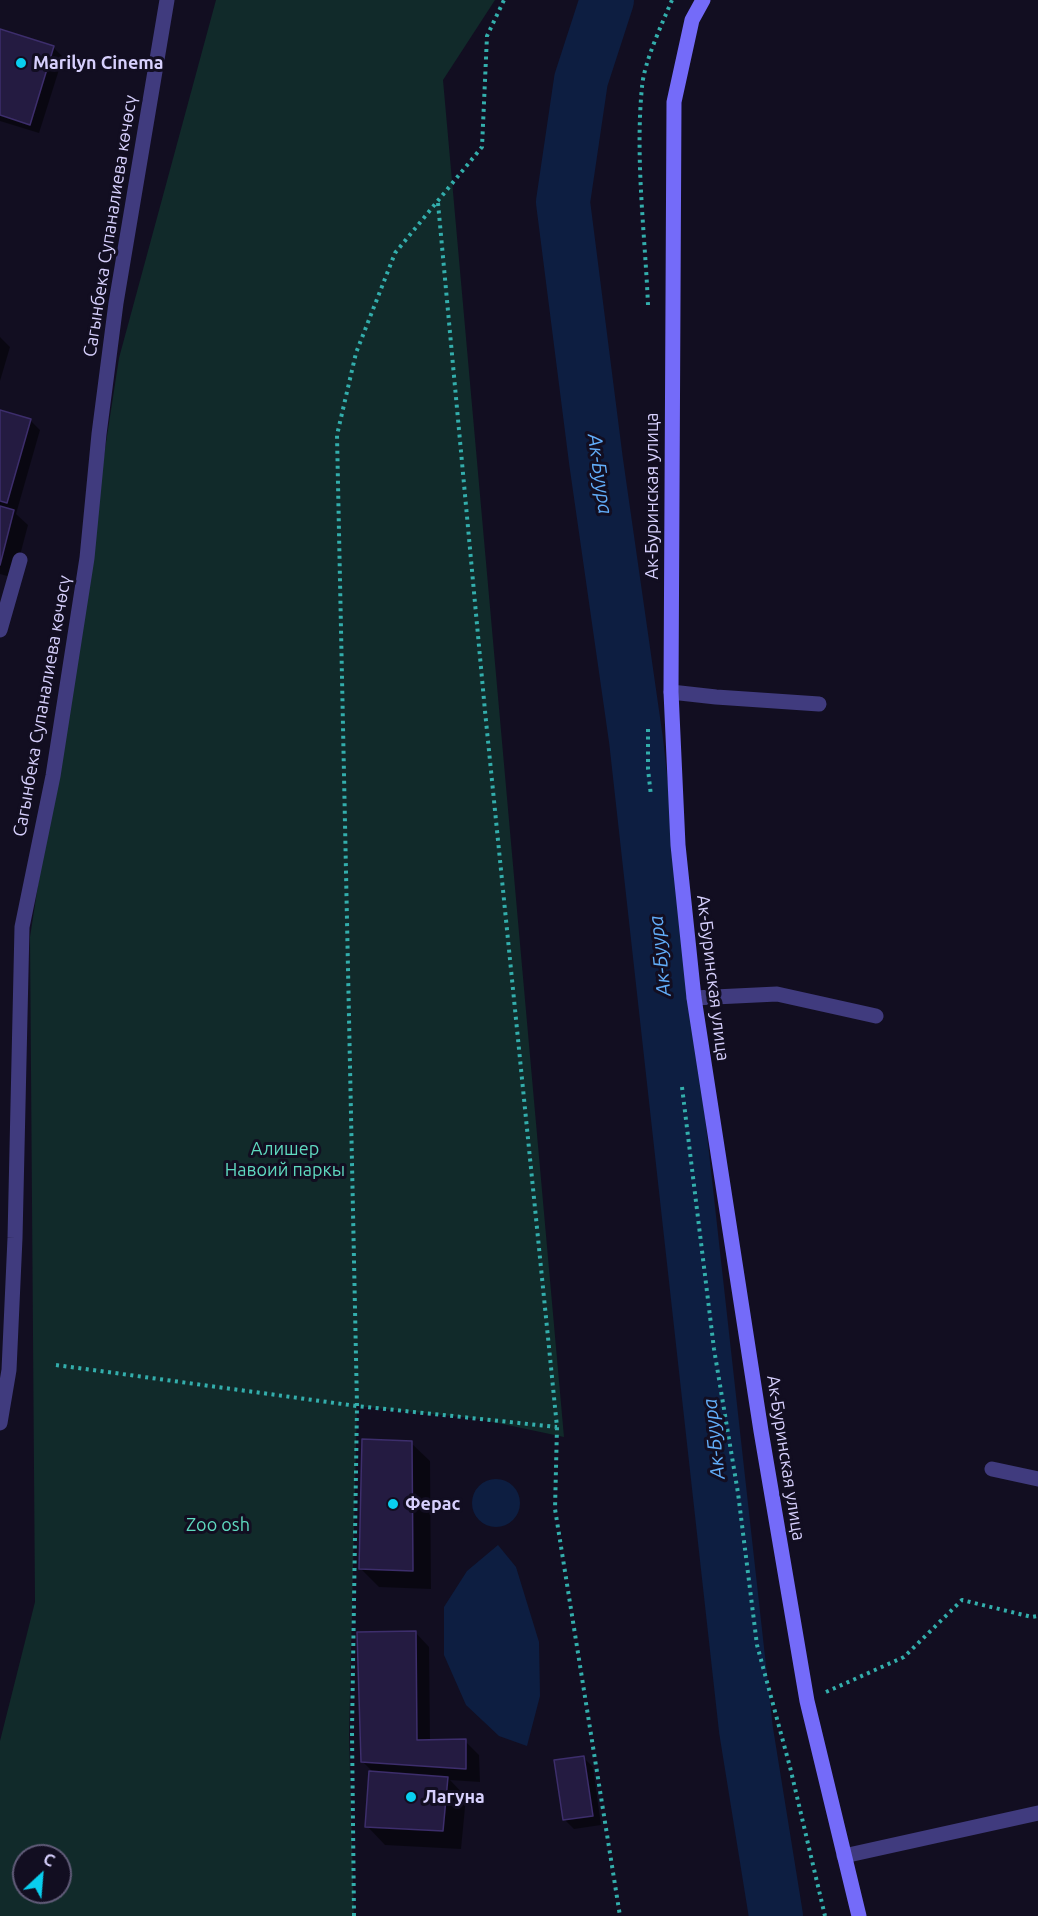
<!DOCTYPE html>
<meta charset="utf-8">
<style>
body{margin:0}
#map{position:relative;width:1038px;height:1916px;overflow:hidden;background:#120e21;font-family:Ubuntu,sans-serif}
canvas{display:block}
.north{position:absolute;left:12px;top:1844px;width:60px;height:60px;box-sizing:border-box;background:#120e21;border:2px solid #615c79;border-radius:50%;rotate:26deg;font-size:16px;font-weight:700;line-height:24px;text-align:center;color:#d7d0fd}
.north::after{content:'';display:block;margin:auto;width:21px;height:27px;background:#09cfef;clip-path:polygon(50% 0,100% 100%,50% 72%,0 100%)}
</style>
<div id="map">
<canvas width="1038" height="1916"></canvas>
<div class="north">С</div>
</div>
<script>
const context = document.querySelector('canvas').getContext('2d');
context.lineJoin = 'round';
function fill(path, color) { context.fillStyle = color; context.fill(path, 'evenodd'); }
function trace(path, color, width, dash) { context.strokeStyle = color; context.lineWidth = width; context.lineCap = dash ? 'butt' : 'round'; context.setLineDash(dash || []); context.stroke(path); }
function write(font, color, halo, rows, align = 'center') {
  context.font = font + ' Ubuntu,sans-serif'; context.lineWidth = 6; context.setLineDash([]); context.textBaseline = 'middle'; context.strokeStyle = halo; context.fillStyle = color; for (const [text, x, y, turn = 0] of rows) {
    context.save(); context.translate(x, y); context.rotate((+turn || 0) * Math.PI / 180); context.textAlign = isNaN(turn) ? turn : align; if (halo) context.strokeText(text, 0, 0); context.fillText(text, 0, 0); context.restore();
  }
}
fill(new Path2D(`
 M216,0H495L443,80L564,1437L479,1419L357,1406L349,1735L354,1916H0V1741L35,1602L30,937L119,358ZM24,1856H60V1892H24Z`), '#112a2a');
fill(new Path2D(`
 M472 1503a24 24 0 1 1 48 0a24 24 0 1 1-48 0Z
 M498,1545L516,1567L539,1642L540,1696L527,1746L499,1736L466,1705L444,1655V1607L467,1571Z`), '#0d1e41');
fill(new Path2D(`
 M0,31L54,48L63,57L39,133L0,121Z
 M0,337L10,347L0,381Z
 M0,412L30,420L40,430L16,514L28,525L14,578L0,574Z
 M411,1443L430,1461L431,1589L379,1587L360,1568Z
 M415,1632L429,1647L430,1741H465L479,1755L480,1782L450,1780L466,1797L461,1849L385,1845L367,1826L374,1773L362,1761Z
 M583,1757L593,1767L601,1825L574,1829L565,1820L556,1761Z`), '#0007');
trace(new Path2D(`
 M607,0L581,80L563,202L596,461L636,740L746,1730L776,1916`), '#0d1e41', 54);
const building = new Path2D(`
 M0,29L54,46L30,125L0,115Z
 M0,410L31,419L7,503L0,501Z
 M0,506L14,510L0,565Z
 M362,1439L412,1441L413,1571L359,1569Z
 M416,1631L417,1740L466,1739V1769L361,1762L357,1632Z
 M584,1756L593,1816L563,1820L554,1760Z
 M369,1771L448,1777L443,1831L365,1827Z`);
fill(building, '#241b41');
trace(building, '#3d2e6c', 1.5);
trace(new Path2D(`
 M438,203L485,711L557,1427L555,1509L620,1916
 M648,305C645,234 635,158 642,87C644,62 662,24 672,0
 M648,729V769L651,796
 M682,1087L714,1349L738,1493L757,1645L790,1767L825,1916
 M56,1365L357,1406L557,1427
 M826,1692L904,1657L962,1600L1032,1617L1038,1616
 M354,1916L352,1731L357,1406L337,435L356,353L395,253L482,147L487,36L504,0`), '#33aeac', 4, [3, 4.5]);
trace(new Path2D(`
 M0,630L20,560
 M694,998L777,994L876,1016`), '#403b7e', 15);
trace(new Path2D(`
 M671,692L716,697L819,704
 M0,1423L9,1370L15,1238L22,927L53,776L87,558L99,434L116,303L167,0
 M992,1469L1038,1479
 M844,1856L1038,1813`), '#403b7e', 15);
trace(new Path2D(`
 M703,0L692,20L674,102L671,692L678,845L694,998L761,1431L807,1701L859,1916`), '#746bf9', 15);
for (const [x, y, r, color] of [
 [21,63,6,"#09cfef"],
 [393,1504,6,"#09cfef"],
 [411,1797,6,"#09cfef"]
]) { const dot = new Path2D(); dot.arc(x, y, r, 0, 2 * Math.PI); context.fillStyle = color; context.fill(dot); trace(dot, '#120e21', 2); }
write('bold 18px', '#d7d0fd', '#120e21', [
 ["Marilyn Cinema",33,63],
 ["Ферас",405,1504],
 ["Лагуна",423,1797]
], 'left');
write('18px', '#d7d0fd', '#120e21', [
 ["Сагынбека Супаналиева көчөсү",110,226,-81],
 ["Ак-Буринская улица",652,496,-90],
 ["Сагынбека Супаналиева көчөсү",42,706,-80],
 ["Ак-Буринская улица",713,978,83],
 ["Ак-Буринская улица",786,1458,81]
]);
write('18px', '#5fdac0', '#120e21', [
 ["Алишер",285,1149],
 ["Навоий паркы",285,1170],
 ["Zoo osh",218,1525]
]);
write('italic 20px', '#62adf9', '#120e21', [
 ["Ак-Буура",600,474,82],
 ["Ак-Буура",660,956,-96],
 ["Ак-Буура",714,1439,-96]
]);
</script>
